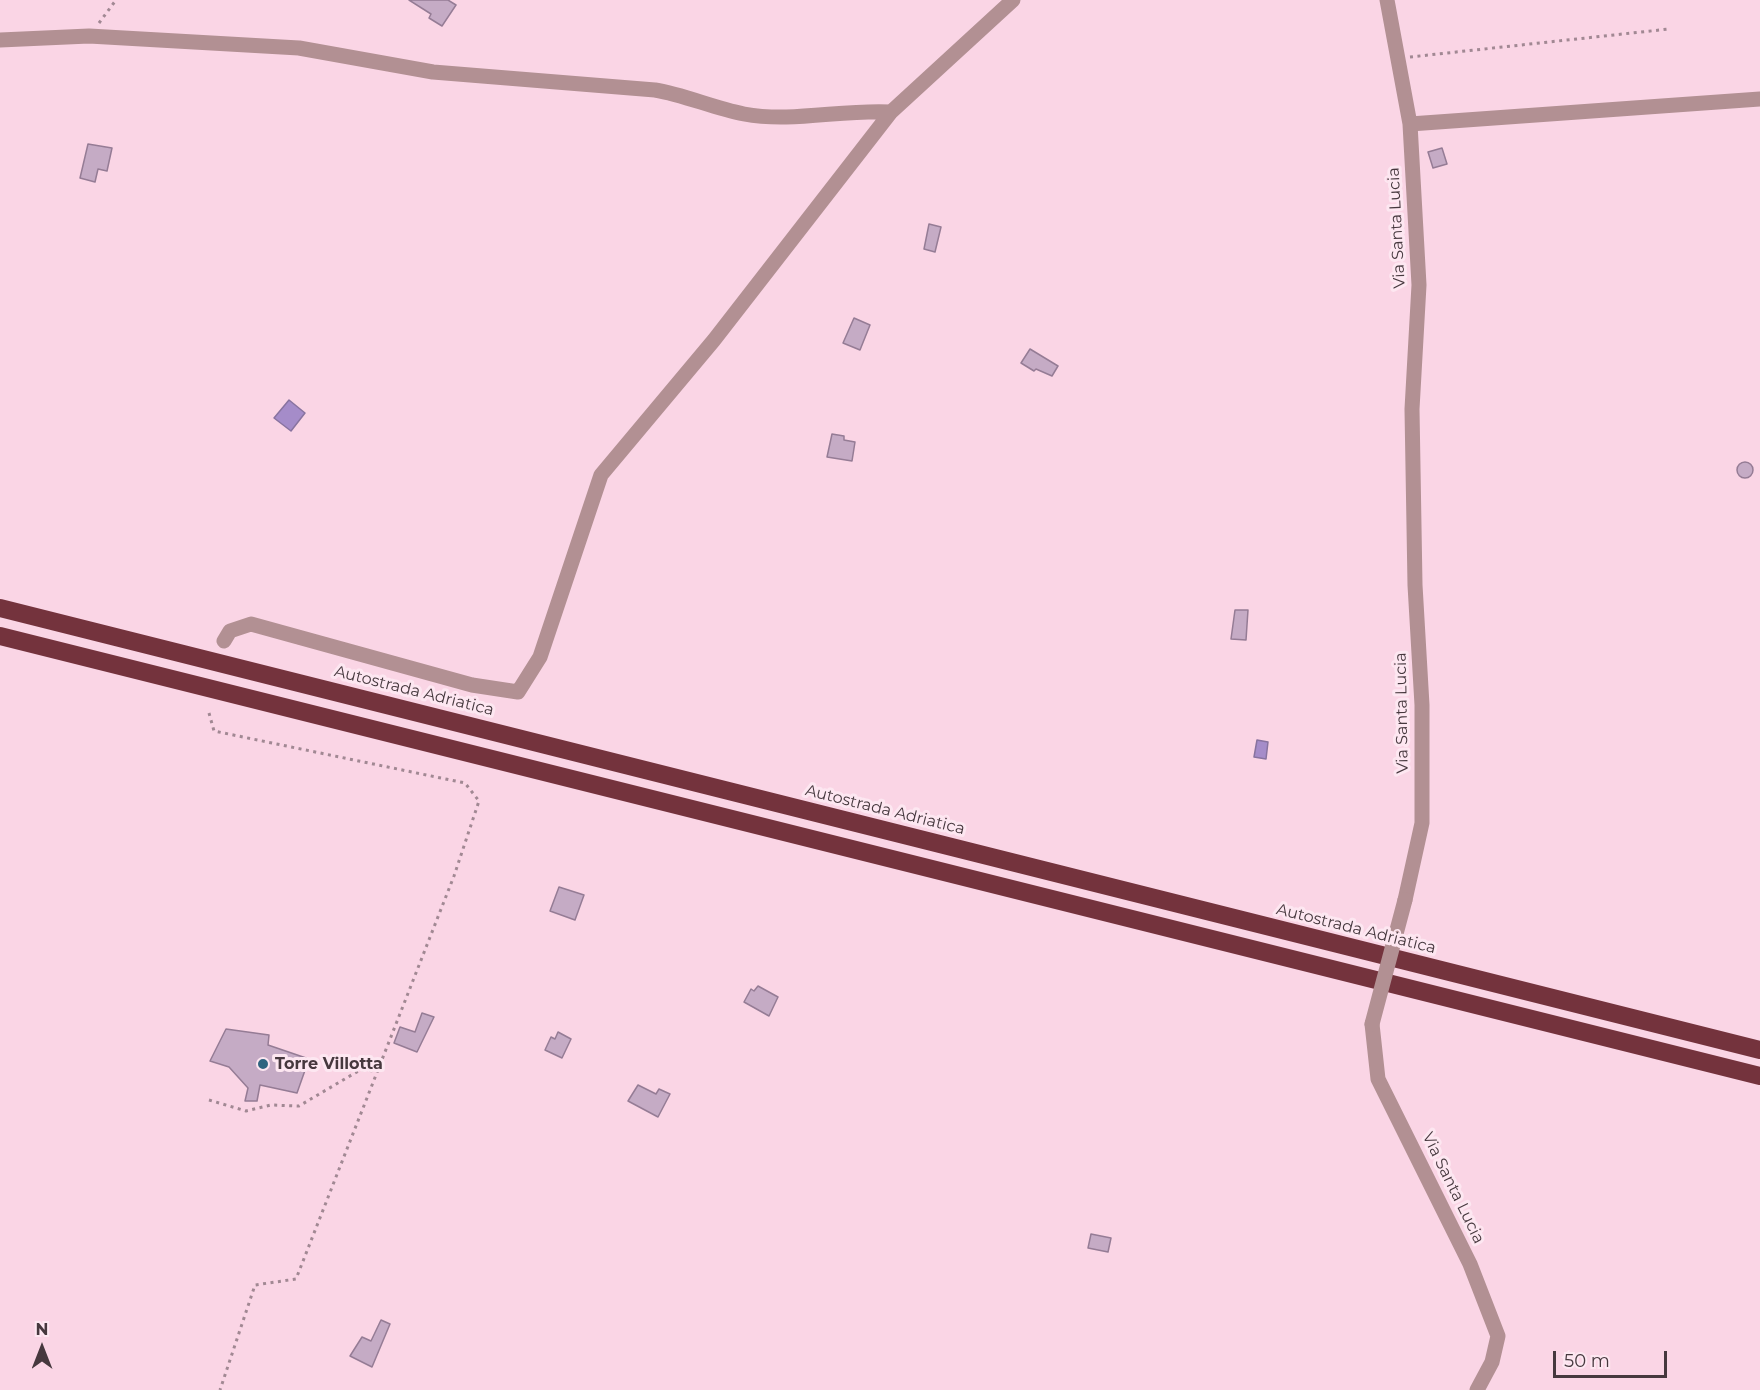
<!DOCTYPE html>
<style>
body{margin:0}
#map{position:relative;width:1760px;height:1390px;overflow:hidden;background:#fad5e5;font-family:Montserrat,sans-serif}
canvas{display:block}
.north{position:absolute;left:12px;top:1318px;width:60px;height:60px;-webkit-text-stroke:4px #fde7f1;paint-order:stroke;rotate:0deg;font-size:16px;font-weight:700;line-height:24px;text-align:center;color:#46383e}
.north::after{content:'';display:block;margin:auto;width:21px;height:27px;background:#46383e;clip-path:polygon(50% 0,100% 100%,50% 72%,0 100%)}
.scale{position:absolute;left:1553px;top:1351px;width:114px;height:27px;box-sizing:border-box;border:3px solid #46383e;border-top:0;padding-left:8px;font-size:18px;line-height:21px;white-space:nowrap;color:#46383e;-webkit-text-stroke:4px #fde7f1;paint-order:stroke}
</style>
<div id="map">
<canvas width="1760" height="1390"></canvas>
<div class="north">N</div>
<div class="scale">50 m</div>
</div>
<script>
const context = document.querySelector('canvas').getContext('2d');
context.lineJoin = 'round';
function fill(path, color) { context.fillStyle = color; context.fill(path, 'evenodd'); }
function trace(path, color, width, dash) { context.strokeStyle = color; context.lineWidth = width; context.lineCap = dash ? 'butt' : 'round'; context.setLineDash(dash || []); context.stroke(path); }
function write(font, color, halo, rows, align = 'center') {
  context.font = font + ' Montserrat,sans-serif'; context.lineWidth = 6; context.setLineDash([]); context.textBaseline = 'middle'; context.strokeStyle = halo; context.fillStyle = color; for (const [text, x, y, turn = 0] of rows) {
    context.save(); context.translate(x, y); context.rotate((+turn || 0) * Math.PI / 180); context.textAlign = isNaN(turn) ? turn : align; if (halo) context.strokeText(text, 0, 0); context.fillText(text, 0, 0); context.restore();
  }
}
const water = new Path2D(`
 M289,400L305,413L291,431L274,418Z
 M1257,740L1268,742L1266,759L1254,757Z`);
fill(water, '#a58cc9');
trace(water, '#88739f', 1.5);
const building = new Path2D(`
 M409,0H448L456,5L442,26L429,18L431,14Z
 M88,144L112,148L107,171L98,169L95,182L80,178Z
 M1442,148L1447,164L1433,168L1428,152Z
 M929,224L941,227L935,252L924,249Z
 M854,318L870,325L860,350L843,343Z
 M1030,349L1058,366L1052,376L1036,369L1034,371L1021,363Z
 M832,434L844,436V440L855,442L852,461L827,457Z
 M1737 470a8 8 0 1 1 16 0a8 8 0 1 1-16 0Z
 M1235,610H1248L1246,640L1231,639Z
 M559,887L584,895L575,920L550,911Z
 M758,986L778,997L769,1016L744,1002L751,989L754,991Z
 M422,1013L434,1017L417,1052L394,1043L400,1027L415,1032Z
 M226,1029L269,1035L268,1045L309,1059L297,1093L260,1085L257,1101H245L248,1088L229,1067L210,1061Z
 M558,1032L571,1039L562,1058L545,1050L551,1037L555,1039Z
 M638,1085L656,1094L659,1089L670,1094L658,1117L628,1101Z
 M1091,1234L1111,1238L1108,1252L1088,1248Z
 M381,1320L390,1324L372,1367L350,1356L362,1337L371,1341Z`);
fill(building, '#c5abc5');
trace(building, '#957c95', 1.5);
trace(new Path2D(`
 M99,23L116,0
 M1410,57L1669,29
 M209,713L214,731L465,783L479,801L454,876L296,1279L255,1285L220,1390
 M209,1100L246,1111L271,1105L299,1106L360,1070L376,1071`), '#a18893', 3, [3, 4.5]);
trace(new Path2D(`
 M1387,0L1410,124L1419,285L1412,409L1415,585L1422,705V823L1405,900
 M0,40L89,36L299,48L433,72L655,90C685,95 713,108 744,114C793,123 842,109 891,112
 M1410,124L1760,99
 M224,641L230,631L251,624L472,685L518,692L540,657L601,475L714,340L891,112L1013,0
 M1372,1024L1378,1079L1470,1264L1498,1336L1492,1362L1477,1390`), '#b29093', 15);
trace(new Path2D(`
 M0,608L1760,1050
 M0,636L1760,1076`), '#74333d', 18);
trace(new Path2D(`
 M1372,1024L1405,900`), '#b29093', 15);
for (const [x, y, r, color] of [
 [263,1064,6,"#2f6580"]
]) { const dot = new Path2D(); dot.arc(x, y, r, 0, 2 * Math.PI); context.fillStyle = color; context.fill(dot); trace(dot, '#fde7f1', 2); }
write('16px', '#46383e', '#fde7f1', [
 ["Via Santa Lucia",1397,228,-93],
 ["Autostrada Adriatica",414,691,14],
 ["Via Santa Lucia",1402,713,-91],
 ["Autostrada Adriatica",885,810,14],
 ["Autostrada Adriatica",1356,929,14],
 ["Via Santa Lucia",1453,1188,64]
]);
write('bold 16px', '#46383e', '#fde7f1', [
 ["Torre Villotta",275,1064]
], 'left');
</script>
